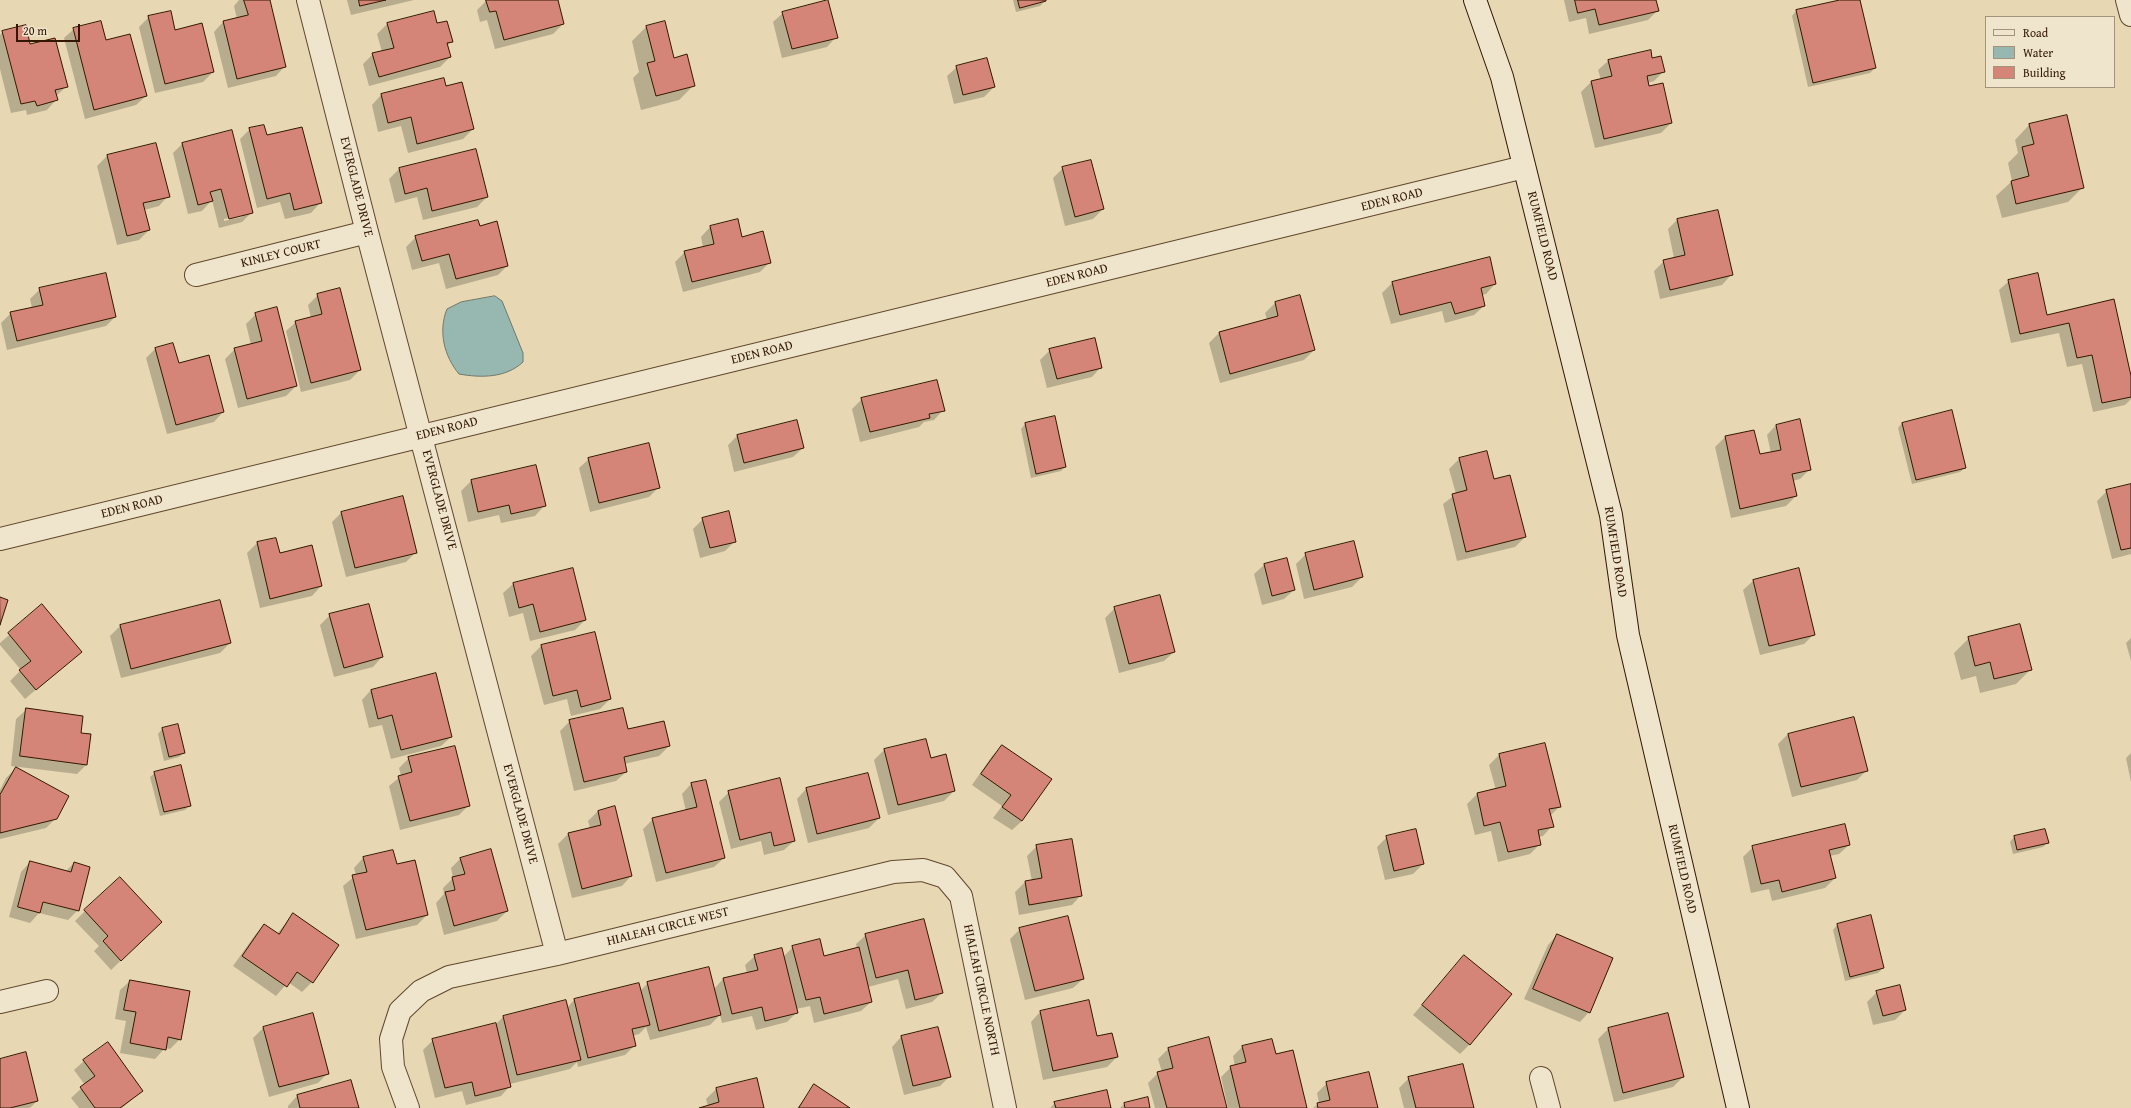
<!DOCTYPE html>
<style>
body{margin:0}
#map{position:relative;width:2131px;height:1108px;overflow:hidden;background:#e7d7b2;font-family:"Gentium Book Plus",serif}
canvas{display:block}
.legend{position:absolute;left:1985px;top:16px;width:130px;height:72px;box-sizing:border-box;background:#efe5cd;border:1px solid #a4937b;margin:0;padding:5px 7px;list-style:none;font-size:12px;color:#331700}
.legend li{display:flex;align-items:center;gap:8px;height:20px}
.legend b{width:20px;border:1px solid #a4937b}
.scale{position:absolute;left:16px;top:24px;width:64px;height:18px;box-sizing:border-box;border:2px solid #331700;border-top:0;padding-left:5px;font-size:12px;line-height:14px;white-space:nowrap;color:#331700;-webkit-text-stroke:3px #efe5cd;paint-order:stroke}
</style>
<div id="map">
<canvas width="2131" height="1108"></canvas>
<ul class="legend">
<li><b style="height:5px;background:#efe5cd"></b>Road</li>
<li><b style="height:11px;background:#97b8b1"></b>Water</li>
<li><b style="height:11px;background:#d48577"></b>Building</li>
</ul>
<div class="scale">20 m</div>
</div>
<script>
const context = document.querySelector('canvas').getContext('2d');
context.lineJoin = 'round';
function fill(path, color) { context.fillStyle = color; context.fill(path, 'evenodd'); }
function trace(path, color, width, dash) { context.strokeStyle = color; context.lineWidth = width; context.lineCap = dash ? 'butt' : 'round'; context.setLineDash(dash || []); context.stroke(path); }
function write(font, color, halo, rows, align = 'center') {
  context.font = font + ' "Gentium Book Plus",serif'; context.lineWidth = 4; context.setLineDash([]); context.textBaseline = 'middle'; context.strokeStyle = halo; context.fillStyle = color; for (const [text, x, y, turn = 0] of rows) {
    context.save(); context.translate(x, y); context.rotate((+turn || 0) * Math.PI / 180); context.textAlign = isNaN(turn) ? turn : align; if (halo) context.strokeText(text, 0, 0); context.fillText(text, 0, 0); context.restore();
  }
}
const water = new Path2D(`
 M495,296L502,301L523,353V362C506,378 481,378 459,374C444,356 438,331 447,309L461,302Z`);
fill(water, '#97b8b1');
trace(water, '#6f786a', 1);
fill(new Path2D(`
 M239,0H269L285,66L276,76L228,88L214,32L223,22L237,19L234,6Z
 M347,0H414L351,15Z
 M487,0H557L563,24L553,34L495,49L487,20L480,22L477,10Z
 M1013,0H1045V1L1040,6L1016,12Z
 M1564,0H1655L1658,10L1648,20L1589,34L1586,18L1569,22Z
 M1844,0H1859L1875,68L1870,73L1808,87L1792,16L1796,11Z
 M433,12L437,24L452,41L447,46L450,57L440,67L369,86L363,64L373,54L382,52L377,34L387,24Z
 M783,13L836,37L827,47L782,58L773,22Z
 M149,17L174,31L213,72L203,82L155,93L139,27Z
 M646,27L693,86L679,100L641,110L633,78L639,72L632,41Z
 M74,29L106,41L146,96L136,105L85,119L64,38Z
 M3,32L30,45L67,86L56,96V100L47,110L27,115L26,110L11,113L0,69V35Z
 M1650,51L1652,59L1664,71L1654,81L1647,83L1648,87L1671,123L1661,133L1595,148L1581,92L1591,82L1601,80L1598,70L1608,61Z
 M957,67L994,87L984,97L954,104L947,76Z
 M446,87L473,129L463,139L408,153L401,126L378,132L372,105L381,95Z
 M2029,125L2083,187L2068,202L2002,218L1996,196L2012,181L2008,163L2018,153L2015,140Z
 M250,129L267,136L320,203L311,213L285,219L280,202L257,208L240,139Z
 M182,144L252,212L242,222L219,228L212,200L202,211L188,214L173,153ZM242,215V217L224,221V219Z
 M475,150L487,197L477,207L423,220L417,197L395,203L389,179L399,169Z
 M107,156L168,196L159,206L144,210L149,230L139,240L117,245L97,166Z
 M1063,168L1103,209L1093,219L1065,226L1053,178Z
 M1677,220L1731,275L1722,285L1660,299L1654,271L1664,261L1674,258L1668,229Z
 M737,221L741,238L770,262L760,272L683,292L675,262L685,252L703,247L701,237L710,227Z
 M479,227L507,266L498,275L446,289L439,263L412,270L406,247L416,237Z
 M2009,281L2047,316L2113,300L2131,380V399L2125,405L2093,412L2082,364L2067,367L2059,333L2011,343L1999,290Z
 M1392,283L1495,284L1486,294L1481,295L1484,306L1474,315L1445,323L1442,311L1391,324L1382,293Z
 M40,289L115,317L106,326L7,350L1,323L11,313L32,308L30,299Z
 M318,295L360,370L350,380L301,392L286,331L296,322L311,318L308,305Z
 M1299,296L1314,350L1304,360L1220,383L1209,343L1219,333L1267,320L1265,313L1275,303Z
 M256,314L296,386L286,396L238,408L225,359L235,349L251,345L246,324Z
 M156,348L178,364L223,412L214,422L167,434L146,358Z
 M1050,350L1101,367L1092,377L1047,388L1040,360Z
 M862,399L943,410L934,420L924,422L919,427L860,442L852,409Z
 M1055,418L1065,467L1061,471L1031,478L1021,429L1025,424Z
 M1902,423L1965,468L1960,472L1912,484L1898,428Z
 M1776,425L1810,469L1800,479L1793,481L1796,496L1786,506L1731,518L1715,447L1725,437L1753,431L1759,456L1771,453L1767,435Z
 M737,436L803,448L793,457L734,472L728,445Z
 M1487,452L1494,480L1525,537L1515,547L1457,561L1443,504L1456,494L1449,469L1459,459Z
 M589,459L659,487L649,497L590,512L579,468Z
 M535,467L544,506L535,516L501,523L499,515L468,522L461,491L471,481Z
 M2131,485V554L2112,559L2097,501L2107,491Z
 M342,512L416,552L406,562L346,577L332,522Z
 M703,519L735,541L725,551L700,558L693,529Z
 M276,539L279,554L321,586L312,596L260,608L247,553L257,543Z
 M1306,554L1362,577L1352,587L1304,599L1296,564Z
 M1286,559L1294,590L1284,599L1262,605L1254,574L1264,565Z
 M572,569L585,620L575,630L530,641L523,613L509,617L503,593L513,584Z
 M1753,581L1814,634L1804,644L1760,655L1743,590Z
 M219,601L230,643L220,653L121,678L110,636L120,626Z
 M42,606L80,652L25,699L10,681L21,670L0,645V643Z
 M1115,608L1174,652L1164,661L1119,673L1105,618Z
 M330,615L382,657L373,667L334,677L320,625Z
 M594,633L610,699L600,709L571,716L567,699L544,705L531,656L541,646Z
 M1969,638L2031,669L2016,684L1980,693L1976,676L1961,680L1954,653Z
 M2131,638V661L2126,643Z
 M371,690L451,737L441,746L391,759L382,725L369,728L362,700Z
 M26,710L87,764L77,774L11,766L16,719Z
 M570,721L628,730L669,746L659,756L624,764L626,772L616,781L574,791L560,731Z
 M177,726L184,753L179,757L164,761L158,734L162,729Z
 M1788,734L1867,770L1857,780L1792,797L1778,744Z
 M925,740L930,759L954,791L944,801L888,815L874,760L884,750Z
 M1002,746L1022,821L1012,830L993,818L1002,806L972,785L992,756Z
 M2131,753V782L2126,758Z
 M1499,755L1560,806L1550,816L1552,826L1543,836L1538,837L1540,844L1530,854L1498,862L1491,831L1475,835L1467,804L1477,794L1496,790L1489,765Z
 M409,758L469,805L459,815L400,830L389,786L401,776L399,768Z
 M16,768L56,818L46,828L0,839V790L6,778Z
 M155,773L190,805L185,810L160,816L150,777Z
 M691,784L724,858L714,867L656,882L643,829L653,819L686,811L682,794Z
 M806,789L879,818L869,828L808,843L797,799Z
 M729,792L794,841L784,850L764,855L761,841L731,849L719,802Z
 M598,811L631,876L622,886L572,898L558,844L568,834L590,828L588,821Z
 M1387,837L1423,864L1413,874L1385,880L1377,847Z
 M2014,837L2048,842L2043,847L2013,854L2010,842Z
 M1849,845L1839,854L1830,856L1835,878L1825,888L1772,901L1769,889L1751,893L1743,857L1753,847Z
 M1037,846L1081,895L1072,905L1019,915L1015,892L1025,882L1032,881L1027,856Z
 M363,858L427,915L417,925L356,939L343,886L356,875L354,868Z
 M461,858L507,911L497,921L444,935L436,903L444,894L443,888L453,878L451,868Z
 M30,862L66,871L74,863L78,910L68,920L39,913L30,923L9,917L21,872Z
 M85,911L161,922L111,970L94,951L99,946L75,921Z
 M293,914L337,945L312,982L302,992L288,982L276,996L233,966L255,935L264,925L277,934Z
 M1870,917L1883,968L1878,973L1845,981L1833,930L1837,925Z
 M1020,929L1083,979L1073,988L1025,1000L1010,939Z
 M866,935L942,993L932,1002L906,1009L898,979L868,987L871,1002L861,1011L814,1023L810,1006L796,1009L797,1012L787,1022L756,1030L752,1016L722,1023L720,1015L710,1025L650,1040L646,1027L639,1034L632,1036L635,1045L625,1055L578,1067L577,1062L570,1069L510,1084V1086L501,1096L466,1105L462,1091L435,1098L423,1050L433,1040L495,1025L503,1017L565,1001L567,1008L574,1000L638,984L640,991L648,983L714,989L723,979L747,973L745,965L755,956L783,957L793,947L823,957L857,949L856,944Z
 M1557,935L1589,1012L1580,1022L1524,999L1548,945Z
 M1464,956L1470,1044L1460,1054L1413,1015Z
 M130,981L180,1039L170,1049L165,1048L155,1059L120,1053L126,1021L115,1019L120,990Z
 M1877,992L1905,1010L1895,1020L1873,1025L1867,1002Z
 M1040,1012L1096,1037L1117,1057L1107,1067L1043,1080L1031,1022Z
 M1668,1014L1683,1077L1673,1087L1614,1102L1598,1039L1608,1029Z
 M312,1015L328,1073L318,1083L269,1097L253,1038L263,1028Z
 M901,1037L950,1076L940,1086L904,1095L892,1047Z
 M1208,1039L1226,1108H1155L1148,1083L1158,1073L1162,1072L1158,1059L1168,1049Z
 M1243,1046L1275,1055L1306,1108H1228L1221,1077L1231,1067L1235,1066L1233,1056ZM1243,1052H1245L1249,1067H1247Z
 M0,1060L37,1101L30,1108H0Z
 M84,1061L142,1091L122,1108H79L71,1098L85,1085L74,1070Z
 M1409,1078L1473,1108H1404L1399,1088Z
 M756,1079L763,1108H699L708,1106L706,1099L716,1089Z
 M1327,1083L1377,1108H1313L1319,1103L1317,1093Z
 M815,1086L848,1108H797Z
 M297,1096L358,1108H288V1106Z
 M1055,1103L1110,1108H1050Z
 M1125,1103L1149,1108H1120Z`), '#0003');
const building = new Path2D(`
 M244,0H270L286,67L237,79L223,21L248,15Z
 M359,0H386L360,6Z
 M486,0H558L564,24L504,40L496,11L490,12Z
 M828,0L838,38L792,49L782,12Z
 M1018,0H1046V1L1020,8Z
 M1575,0H1656L1659,11L1599,25L1595,9L1578,13Z
 M1840,0H1860L1876,68L1813,83L1796,10Z
 M171,11L175,30L202,23L214,72L165,84L148,16Z
 M434,11L437,23L447,21L453,42L447,43L451,57L379,77L372,53L394,48L387,23Z
 M101,21L106,40L130,34L147,96L94,110L73,28Z
 M665,21L674,58L687,54L695,86L656,96L647,63L655,61L646,26Z
 M26,25L30,44L55,38L68,87L55,90L58,100L37,106L35,101L21,104L2,31Z
 M1651,50L1652,58L1661,56L1665,72L1647,76L1649,86L1663,83L1672,123L1604,139L1591,81L1612,76L1608,60Z
 M987,58L995,87L963,95L956,66Z
 M444,78L446,86L462,82L474,129L417,144L411,117L388,123L381,94Z
 M2067,115L2084,188L2016,204L2011,181L2029,176L2022,147L2034,144L2029,124Z
 M264,125L267,135L302,127L322,203L294,210L290,193L267,199L249,128Z
 M232,130L253,213L229,219L221,189L210,192L213,201L198,205L182,143Z
 M156,143L170,197L143,203L150,230L127,236L107,155Z
 M476,149L488,197L432,211L427,188L405,194L399,168Z
 M1091,160L1104,209L1075,217L1062,167Z
 M1718,210L1733,275L1670,290L1663,260L1685,255L1677,219Z
 M738,219L742,237L763,231L771,263L692,282L684,251L714,244L710,226Z
 M478,220L480,226L497,221L508,266L456,279L449,254L422,261L415,236Z
 M1490,257L1496,284L1481,288L1485,306L1455,314L1451,302L1400,315L1392,282Z
 M106,273L116,317L17,341L10,312L43,305L39,288Z
 M2038,273L2047,315L2114,299L2131,376V397L2102,403L2092,355L2077,358L2069,323L2020,334L2008,280Z
 M340,288L361,370L311,383L295,321L322,314L317,294Z
 M1300,295L1315,350L1230,374L1219,332L1278,316L1275,302Z
 M277,307L297,386L247,399L234,348L262,341L255,313Z
 M1095,338L1102,368L1057,379L1049,349Z
 M173,343L179,363L209,355L224,412L176,425L155,348Z
 M937,380L945,411L929,414L930,418L870,432L861,398Z
 M1952,410L1966,468L1916,480L1902,423Z
 M1055,416L1066,467L1036,474L1025,423Z
 M1800,419L1811,470L1792,474L1797,496L1740,509L1725,436L1754,430L1760,454L1781,450L1776,425Z
 M797,420L804,448L744,463L737,435Z
 M649,443L660,488L599,503L588,458Z
 M1487,451L1494,479L1510,475L1526,537L1466,552L1452,494L1467,490L1459,458Z
 M536,465L546,506L511,514L509,505L478,512L471,480Z
 M2131,484V548L2121,550L2106,490Z
 M403,496L417,553L355,568L341,512Z
 M729,511L736,542L710,548L702,518Z
 M276,538L280,553L312,545L322,586L270,599L257,542Z
 M1354,541L1363,577L1314,590L1305,553Z
 M1287,558L1295,590L1272,596L1264,564Z
 M573,568L586,620L540,632L533,604L519,608L513,583Z
 M1799,568L1815,635L1769,646L1753,580Z
 M1160,595L1175,652L1129,664L1114,607Z
 M0,597L8,600L0,625Z
 M220,600L231,643L131,669L120,625Z
 M42,604L82,652L36,690L19,670L31,661L8,633Z
 M369,604L383,657L344,668L329,614Z
 M2020,624L2032,670L1994,679L1990,662L1975,666L1968,637Z
 M595,632L611,699L581,707L577,690L553,696L541,645Z
 M436,673L452,737L401,750L392,715L378,719L371,690Z
 M26,708L83,716L81,733L91,734L87,765L20,756Z
 M623,708L628,729L664,721L670,746L624,757L627,772L584,782L569,720Z
 M1854,717L1868,771L1801,787L1788,734Z
 M178,724L185,753L169,757L162,728Z
 M926,739L931,758L946,754L955,791L898,805L884,749Z
 M1545,743L1561,807L1549,809L1554,827L1538,830L1541,845L1508,852L1500,822L1484,826L1477,793L1506,786L1499,754Z
 M1002,745L1052,779L1022,821L1002,807L1011,795L981,774Z
 M455,746L470,806L410,821L398,776L412,772L408,757Z
 M181,765L191,806L164,812L154,772Z
 M16,767L69,796L57,819L0,833V795Z
 M868,773L880,818L817,834L806,788Z
 M780,778L795,841L774,846L771,832L740,840L728,791Z
 M706,780L725,858L666,873L652,818L697,807L691,783Z
 M615,806L632,876L582,889L568,833L601,825L598,811Z
 M1845,824L1850,845L1829,850L1836,878L1782,892L1779,880L1761,884L1752,846Z
 M1416,829L1424,864L1394,871L1386,836Z
 M2045,829L2049,843L2017,850L2014,836Z
 M1072,839L1082,896L1029,905L1025,881L1042,878L1036,845Z
 M491,849L508,911L454,926L445,892L455,890L452,877L465,874L460,858Z
 M393,850L397,864L415,860L428,915L366,930L352,875L367,872L363,857Z
 M30,861L71,872L74,862L90,867L79,911L43,902L40,913L18,907Z
 M120,877L162,922L121,961L103,941L108,936L84,910Z
 M293,913L339,945L313,983L297,972L287,987L242,956L264,924L279,934Z
 M1871,915L1884,968L1850,977L1837,924Z
 M1068,916L1084,979L1035,991L1019,928Z
 M924,919L943,993L915,1000L908,970L876,978L865,934Z
 M1557,934L1613,958L1590,1013L1533,989Z
 M820,939L824,956L859,947L872,1002L824,1014L820,997L806,1000L792,946Z
 M782,948L798,1013L765,1021L762,1007L732,1014L723,978L758,970L754,955Z
 M1464,955L1512,994L1470,1045L1422,1005Z
 M709,967L721,1015L659,1031L647,982Z
 M130,980L190,991L181,1040L168,1037L166,1050L130,1043L136,1012L124,1010Z
 M639,983L650,1025L632,1029L636,1046L588,1058L574,999Z
 M1900,985L1906,1010L1883,1016L1876,991Z
 M566,1000L581,1060L517,1075L503,1016Z
 M1089,1000L1097,1036L1112,1033L1118,1057L1053,1071L1040,1011Z
 M313,1013L329,1074L279,1087L263,1027Z
 M1668,1013L1684,1077L1623,1093L1608,1028Z
 M496,1023L511,1087L475,1096L472,1082L445,1088L432,1039Z
 M938,1027L951,1077L913,1086L901,1036Z
 M1209,1037L1227,1108H1167L1157,1072L1173,1068L1168,1048Z
 M1272,1039L1276,1054L1293,1050L1307,1108H1240L1230,1066L1246,1062L1242,1046Z
 M108,1042L143,1091L120,1108H95L80,1087L95,1076L83,1060Z
 M26,1052L38,1101L10,1108H0V1059Z
 M1463,1064L1474,1108H1416L1408,1077Z
 M1369,1072L1378,1108H1318L1317,1103L1330,1100L1326,1082Z
 M757,1078L764,1108H699L719,1102L716,1088Z
 M351,1080L359,1108H300L297,1095Z
 M814,1084L850,1108H799Z
 M1107,1090L1111,1108H1056L1054,1102Z
 M1148,1097L1150,1108H1125L1124,1103Z`);
fill(building, '#d48577');
trace(building, '#331700', 1);
const minor = new Path2D(`
 M308,0L367,232L557,954
 M2127,0L2131,15
 M196,275L367,232
 M0,1002L47,991
 M1541,1078L1549,1108
 M408,1108L393,1067L391,1039L400,1011L421,991L449,977L557,954L893,872L923,870L945,877L961,896L1005,1108`);
const tertiary = new Path2D(`
 M0,539L1524,167`);
const secondary = new Path2D(`
 M1475,0L1502,77L1611,515L1628,635L1738,1108`);
trace(minor, '#60472c', 24);
trace(tertiary, '#60472c', 24);
trace(secondary, '#331700', 24);
trace(minor, '#efe5cd', 22);
trace(tertiary, '#efe5cd', 22);
trace(secondary, '#efe5cd', 22);
write('13px', '#331700', '#efe5cd', [
 ["EVERGLADE DRIVE",356,187,76],
 ["EDEN ROAD",1392,200,-14],
 ["RUMFIELD ROAD",1542,236,76],
 ["KINLEY COURT",281,254,-14],
 ["EDEN ROAD",1077,276,-14],
 ["EDEN ROAD",762,353,-14],
 ["EDEN ROAD",447,429,-14],
 ["EVERGLADE DRIVE",439,500,75],
 ["EDEN ROAD",132,507,-14],
 ["RUMFIELD ROAD",1615,552,81],
 ["EVERGLADE DRIVE",520,814,75],
 ["RUMFIELD ROAD",1682,869,77],
 ["HIALEAH CIRCLE WEST",668,927,-14],
 ["HIALEAH CIRCLE NORTH",981,990,78]
]);
</script>
